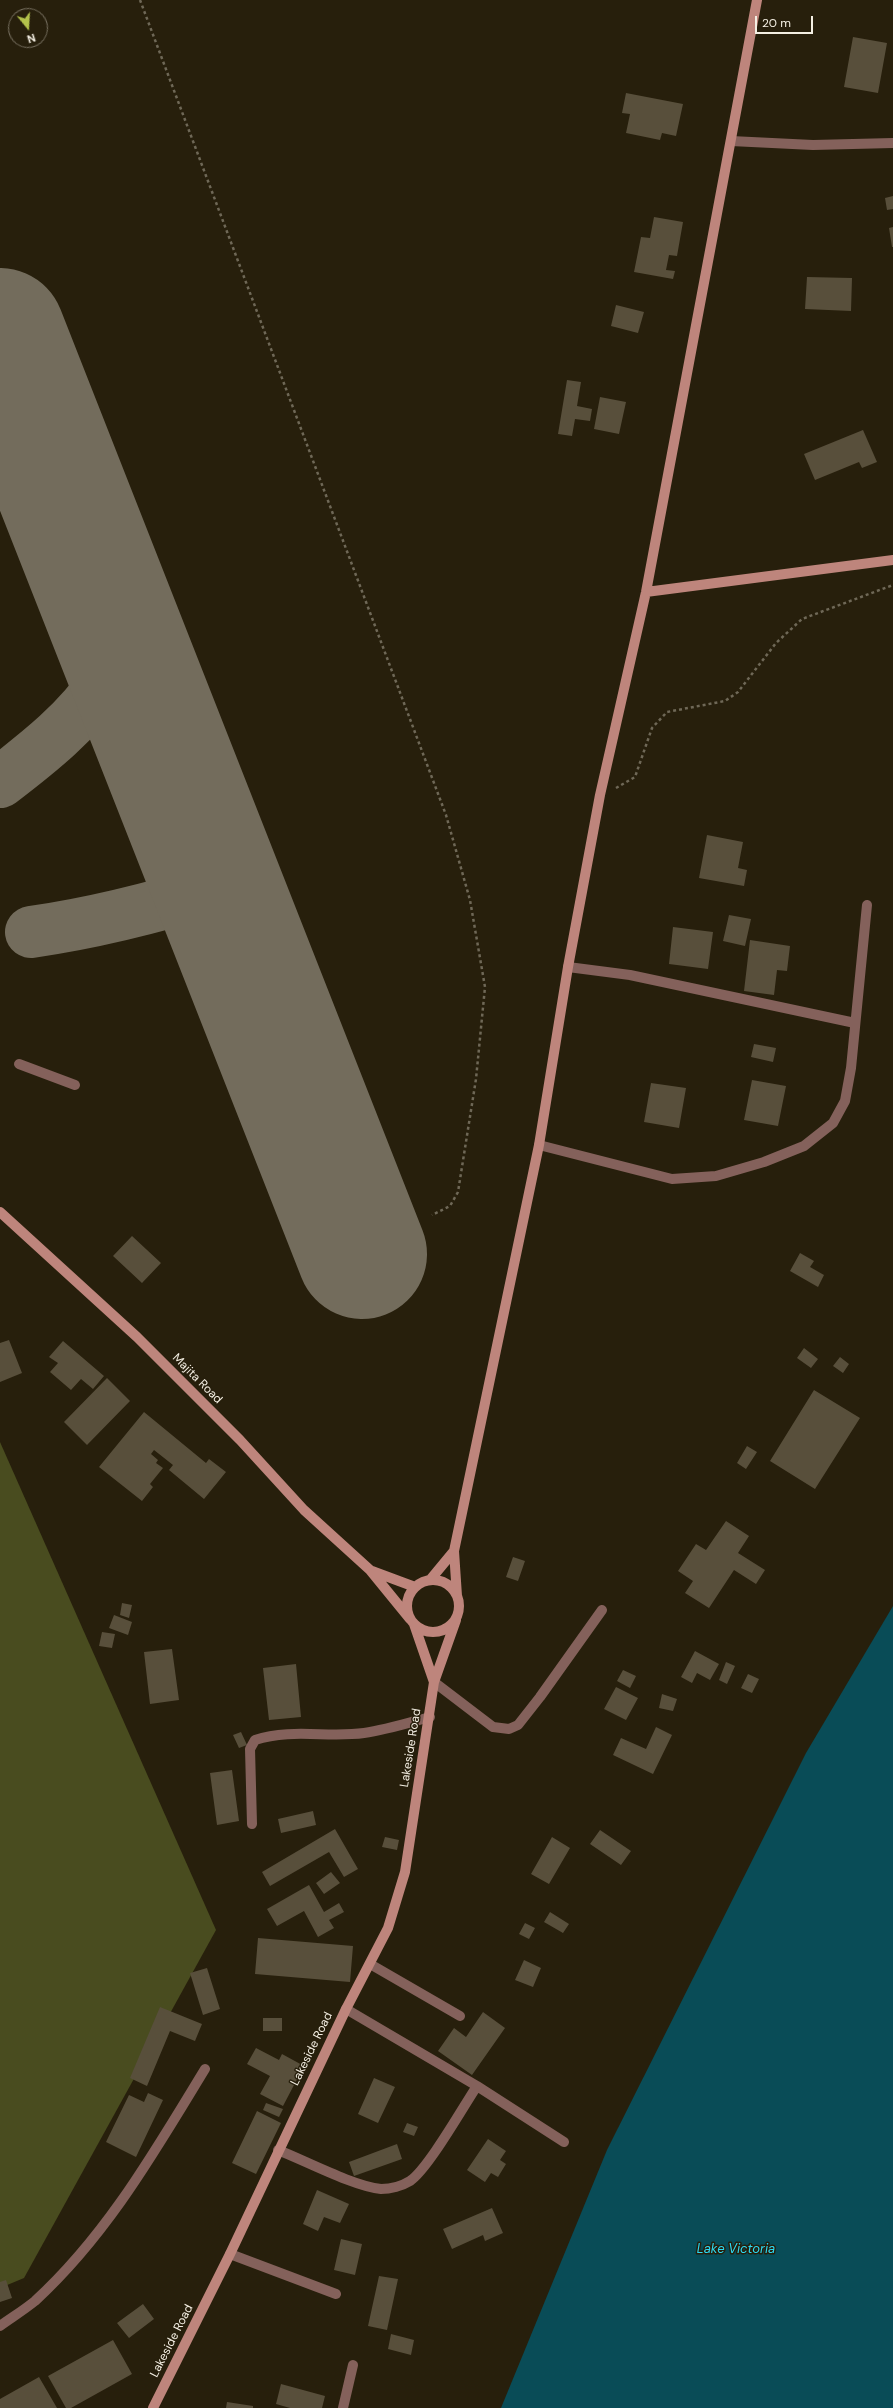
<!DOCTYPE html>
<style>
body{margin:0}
#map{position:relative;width:893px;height:2408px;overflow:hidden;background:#271f0c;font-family:"DM Sans",sans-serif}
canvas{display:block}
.north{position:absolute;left:8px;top:8px;width:40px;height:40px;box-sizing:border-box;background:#271f0c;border:1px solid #797262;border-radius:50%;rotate:162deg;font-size:11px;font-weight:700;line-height:16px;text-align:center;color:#f4efe3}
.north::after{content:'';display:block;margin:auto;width:14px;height:18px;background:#b3c24b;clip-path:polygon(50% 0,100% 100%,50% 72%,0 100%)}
.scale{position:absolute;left:755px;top:16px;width:58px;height:18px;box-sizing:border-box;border:2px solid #f4efe3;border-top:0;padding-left:5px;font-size:12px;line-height:14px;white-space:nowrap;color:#f4efe3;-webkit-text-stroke:3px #271f0c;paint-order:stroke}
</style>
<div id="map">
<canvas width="893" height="2408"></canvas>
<div class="north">N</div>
<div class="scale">20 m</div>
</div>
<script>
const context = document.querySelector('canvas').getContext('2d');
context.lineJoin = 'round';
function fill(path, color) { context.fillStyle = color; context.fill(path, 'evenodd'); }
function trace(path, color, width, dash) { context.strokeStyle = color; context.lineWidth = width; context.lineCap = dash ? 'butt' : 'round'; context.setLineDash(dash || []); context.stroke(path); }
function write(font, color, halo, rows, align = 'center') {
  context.font = font + ' "DM Sans",sans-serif'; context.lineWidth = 3; context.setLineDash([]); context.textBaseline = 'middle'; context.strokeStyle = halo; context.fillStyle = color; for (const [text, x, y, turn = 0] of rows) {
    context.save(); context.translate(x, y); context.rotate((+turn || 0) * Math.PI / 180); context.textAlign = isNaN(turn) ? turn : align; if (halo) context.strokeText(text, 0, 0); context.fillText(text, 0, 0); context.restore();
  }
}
fill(new Path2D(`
 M0,1442L216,1930L24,2278L0,2288Z`), '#494c1f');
fill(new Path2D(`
 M893,1606V2408H501L607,2150L806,1753Z`), '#094c57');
trace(new Path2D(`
 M0,782C38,753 80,720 106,679C113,668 117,654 121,642
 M31,932C94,923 157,907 218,888`), '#736c5c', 52);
trace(new Path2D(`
 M0,333L362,1254`), '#736c5c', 130);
fill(new Path2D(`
 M853,37L887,43L878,93L844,87Z
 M626,93L683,104L676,136L662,133L660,140L626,133L630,114L622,113Z
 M893,196V209L887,210L885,198Z
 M654,217L683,222L677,256L669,255L666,270L675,271L673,279L634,272L641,237L650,238Z
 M893,227V247H892L889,228Z
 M807,277L852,278L851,311L805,309Z
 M616,305L644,312L638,333L611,326Z
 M567,380L581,382L577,406L592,409L590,421L575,419L572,436L558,434Z
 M600,397L626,402L619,434L594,429Z
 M863,430L877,462L862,468L859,462L815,480L804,454Z
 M707,835L743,842L738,868L747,870L744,886L699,878Z
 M729,915L751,919L745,946L723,941Z
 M673,927L713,932L708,969L669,964Z
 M750,940L790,946L787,971L777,970L774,995L744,991Z
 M754,1044L776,1048L773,1062L751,1057Z
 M752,1080L786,1086L778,1126L744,1120Z
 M651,1083L686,1088L679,1128L644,1122Z
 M132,1236L161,1263L142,1283L113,1256Z
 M800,1253L814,1261L810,1267L824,1275L818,1287L790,1271Z
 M9,1340L22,1373L0,1382V1343Z
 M63,1341L104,1376L93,1389L81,1379L71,1390L50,1372L58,1363L49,1357Z
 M804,1348L818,1359L811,1368L797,1358Z
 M840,1357L849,1364L843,1373L833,1366Z
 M107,1378L130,1401L87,1445L64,1422Z
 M814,1390L860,1418L815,1489L770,1461Z
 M144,1412L206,1463L209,1459L226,1472L204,1499L169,1470L173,1465L154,1450L151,1454L158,1460L156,1463L163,1468L150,1484L153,1487L142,1501L99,1467Z
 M747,1446L757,1452L746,1469L737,1463Z
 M726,1521L749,1536L738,1553L765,1570L756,1584L734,1570L709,1608L685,1593L693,1581L678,1571L696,1544L706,1550Z
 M513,1557L525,1561L518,1581L506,1577Z
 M122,1603L132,1605L129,1618L120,1615Z
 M114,1615L132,1622L128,1635L109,1628Z
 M102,1632L115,1634L112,1648L99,1646Z
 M172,1649L179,1700L150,1704L144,1652Z
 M695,1651L719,1664L710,1680L697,1673L692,1683L681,1677Z
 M726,1662L735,1666L727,1684L719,1680Z
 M296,1664L301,1717L269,1720L263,1668Z
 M623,1670L636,1676L630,1688L617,1681Z
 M748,1674L759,1679L752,1693L741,1688Z
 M616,1687L638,1698L626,1720L604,1709Z
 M662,1694L677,1699L673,1711L659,1708Z
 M656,1727L672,1735L653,1774L613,1755L621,1738L646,1749Z
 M241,1732L247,1745L239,1748L233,1735Z
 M232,1770L239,1821L217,1825L210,1773Z
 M313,1811L316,1825L281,1833L278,1819Z
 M335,1829L358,1869L344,1877L329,1852L270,1886L262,1872Z
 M600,1830L631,1851L621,1865L590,1844Z
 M385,1837L399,1840L397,1850L382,1847Z
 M552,1837L570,1848L549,1884L531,1874Z
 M331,1872L340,1883L324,1894L316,1883Z
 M309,1885L324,1912L339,1903L344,1912L329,1920L334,1928L318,1937L304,1911L277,1926L267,1909Z
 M550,1912L569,1924L563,1933L544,1922Z
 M525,1923L535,1928L529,1939L519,1934Z
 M258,1938L353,1946L350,1982L255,1974Z
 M524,1960L541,1968L533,1987L515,1980Z
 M207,1968L220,2009L203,2015L190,1973Z
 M160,2007L202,2024L195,2041L170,2031L147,2086L130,2078Z
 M483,2012L505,2028L472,2075L438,2051L454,2028L466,2037Z
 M263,2018H282V2031H263Z
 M256,2048L279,2060L282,2054L304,2066L283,2106L260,2094L270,2076L247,2064Z
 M374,2078L395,2087L378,2123L358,2114Z
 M148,2093L163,2100L136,2157L106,2142L129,2095L144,2102Z
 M266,2103L283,2109L279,2117L263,2110Z
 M257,2111L281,2123L256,2174L232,2163Z
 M407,2123L418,2127L414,2136L403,2132Z
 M488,2139L506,2151L500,2160L506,2164L498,2177L491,2173L485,2182L467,2170Z
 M397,2144L402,2159L354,2176L349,2162Z
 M317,2190L349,2204L340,2223L324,2217L318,2231L303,2224Z
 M492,2208L503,2233L485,2241L483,2235L452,2249L443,2229Z
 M341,2239L362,2244L355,2275L334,2270Z
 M379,2276L398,2279L387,2330L368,2326Z
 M6,2280L12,2298L0,2302V2282Z
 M143,2304L154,2319L129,2338L117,2323Z
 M391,2334L414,2340L411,2355L388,2349Z
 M113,2340L132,2374L71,2408H66L48,2376Z
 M39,2377L57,2408H0V2399Z
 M281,2384L325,2396L322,2408H290L276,2404Z
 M227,2402L253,2406V2408H226Z`), '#584f3b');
trace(new Path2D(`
 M140,0L446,815L470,900L485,987L476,1079L458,1192L450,1206L432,1215
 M616,788L635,777L652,728L667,712L725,701L738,692L776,643L802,619L893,585`), '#6f6857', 2.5, [3, 3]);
trace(new Path2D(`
 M19,1064L75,1085`), '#84615b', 10);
trace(new Path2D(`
 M731,141L813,145L893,143
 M568,967L630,975L855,1023
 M539,1145L672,1179L716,1176L764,1162L804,1146L833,1123L845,1101L851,1068L867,905
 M434,1682L493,1727L509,1729L518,1725L540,1697L602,1610
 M252,1824L250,1749L255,1740C291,1728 328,1738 364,1733C386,1730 408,1723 430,1717
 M370,1964L460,2016
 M346,2009L477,2086L564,2142
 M278,2150C306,2161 353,2186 381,2189C390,2189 402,2186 410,2181C428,2169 463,2107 477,2086
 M230,2254L336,2294
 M0,2326C11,2318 24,2310 35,2301C107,2235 155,2151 205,2069
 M343,2408L353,2365`), '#84615b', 10);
trace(new Path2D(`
 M646,592L893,560
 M0,1212L137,1337L240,1440L304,1510L370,1570L410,1619
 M372,1571L415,1587
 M430,1580L454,1551
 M407 1606a26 26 0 1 1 52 0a26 26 0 1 1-52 0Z
 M457,1596L454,1551L539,1145L568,967L600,795L646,592L757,0
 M414,1624L434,1682
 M153,2408L230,2254L346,2009L388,1928L405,1872L434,1682L456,1620`), '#be857c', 10);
write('12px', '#f4efe3', '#271f0c', [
 ["Majita Road",197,1379,45],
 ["Lakeside Road",411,1748,-81],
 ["Lakeside Road",312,2049,-64],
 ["Lakeside Road",172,2341,-63]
]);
write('italic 13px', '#2cdcf6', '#271f0c', [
 ["Lake Victoria",736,2250]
]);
</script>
